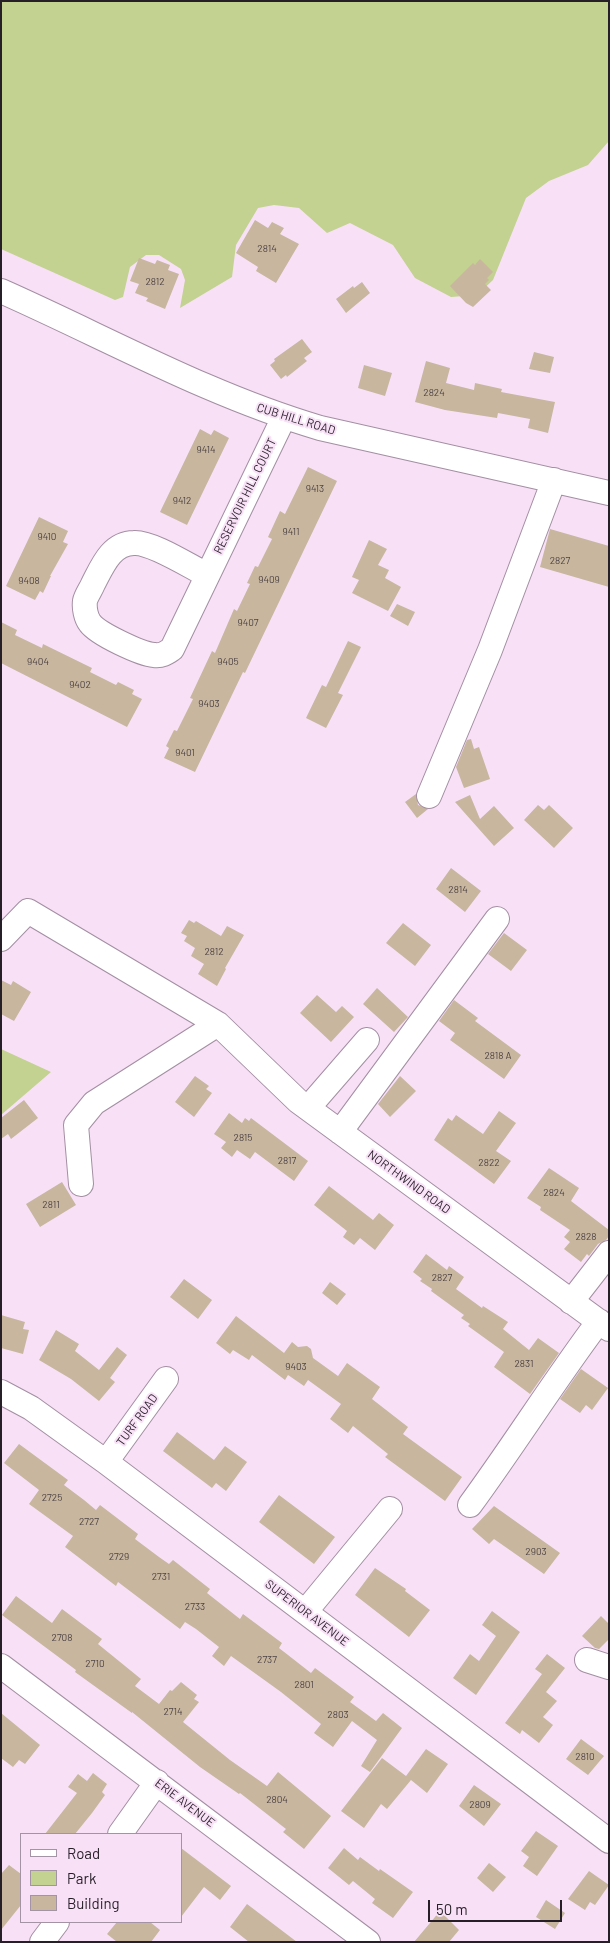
<!DOCTYPE html>
<style>
body{margin:0}
#map{position:relative;width:610px;height:1943px;overflow:hidden;background:#f8e1f7;font-family:Barlow,sans-serif}
canvas{display:block}
.frame{position:absolute;inset:0;border:2px solid #271f27;pointer-events:none}
.legend{position:absolute;left:20px;top:1833px;width:162px;height:90px;box-sizing:border-box;background:#f8e1f7;border:1px solid #a493a4;margin:0;padding:6px 9px;list-style:none;font-size:15px;color:#271f27}
.legend li{display:flex;align-items:center;gap:10px;height:25px}
.legend b{width:25px;border:1px solid #a493a4}
.scale{position:absolute;left:428px;top:1900px;width:134px;height:22px;box-sizing:border-box;border:2px solid #271f27;border-top:0;padding-left:6px;font-size:15px;line-height:18px;white-space:nowrap;color:#271f27;-webkit-text-stroke:4px #f8e1f7;paint-order:stroke}
</style>
<div id="map">
<canvas width="610" height="1943"></canvas>
<div class="frame"></div>
<ul class="legend">
<li><b style="height:6px;background:#fff"></b>Road</li>
<li><b style="height:14px;background:#c3d191"></b>Park</li>
<li><b style="height:14px;background:#c8b69f"></b>Building</li>
</ul>
<div class="scale">50 m</div>
</div>
<script>
const context = document.querySelector('canvas').getContext('2d');
context.lineJoin = 'round';
function fill(path, color) { context.fillStyle = color; context.fill(path, 'evenodd'); }
function trace(path, color, width, dash) { context.strokeStyle = color; context.lineWidth = width; context.lineCap = dash ? 'butt' : 'round'; context.setLineDash(dash || []); context.stroke(path); }
function write(font, color, halo, rows, align = 'center') {
  context.font = font + ' Barlow,sans-serif'; context.lineWidth = 4; context.setLineDash([]); context.textBaseline = 'middle'; context.strokeStyle = halo; context.fillStyle = color; for (const [text, x, y, turn = 0] of rows) {
    context.save(); context.translate(x, y); context.rotate((+turn || 0) * Math.PI / 180); context.textAlign = isNaN(turn) ? turn : align; if (halo) context.strokeText(text, 0, 0); context.fillText(text, 0, 0); context.restore();
  }
}
fill(new Path2D(`
 M1,1H609V141L588,165L549,181L526,198L493,280L477,295L451,297L415,278L393,245L350,223L327,233L299,208L274,205L258,208L236,245L232,277L180,308L185,280L181,269L159,255H146L130,267L123,297L115,300L1,249Z
 M1,1049L51,1072L1,1115Z`), '#c3d191');
fill(new Path2D(`
 M255,220L268,228L272,222L284,228L280,234L299,244L276,283L256,271L258,267L236,253Z
 M139,258L155,264L157,260L170,265L168,270L179,274L165,309L146,301L148,298L135,293L139,284L130,281Z
 M480,259L493,272L487,278L489,280L485,284L491,290L473,307L466,303L450,286L473,263L475,265Z
 M362,282L370,293L346,313L336,299L353,286L354,288Z
 M302,339L312,352L304,358L307,361L287,377L286,375L281,379L270,365L275,361L274,359Z
 M534,352L554,357L550,373L529,369Z
 M426,361L450,368L446,383L474,390L475,383L502,389L501,392L555,402L548,433L528,428L530,419L498,413L497,418L445,410L415,402Z
 M364,365L392,373L385,396L358,388Z
 M200,429L211,435L214,430L229,438L187,525L160,512Z
 M308,467L337,481L245,673L243,672L195,772L164,758L169,748L166,746L174,730L177,731L193,699L190,698L212,651L215,653L234,609L237,611L250,584L247,583L255,566L258,567L272,539L268,537L280,511L285,514Z
 M39,517L68,531L63,542L68,544L50,576H51L43,593L40,591L35,600L6,586Z
 M550,529L609,546V587L540,567Z
 M369,540L387,549L378,565L389,570L385,578L401,587L388,611L352,593L359,580L352,577Z
 M397,604L415,612L408,626L390,616Z
 M1,622L17,630L15,635L42,648L43,644L92,668L90,672L116,685L118,682L134,690L132,694L142,699L127,727L1,663Z
 M348,641L361,647L338,693L343,695L326,728L306,718L322,685L326,687Z
 M471,739L474,749L479,747L490,779L464,788L456,767L467,740Z
 M416,794L418,805L428,809L417,818L405,802Z
 M470,795L480,819L494,806L514,828L494,846L455,802Z
 M538,805L544,810L549,805L573,828L554,848L524,820Z
 M451,868L481,891L465,912L436,889Z
 M189,920L194,923L196,921L221,936L227,926L244,935L225,968L226,969L217,986L198,974L204,964L191,956L195,948L184,941L187,936L181,933Z
 M403,923L431,945L415,966L386,943Z
 M504,933L527,950L511,971L488,954Z
 M1,980L11,985L13,981L31,992L14,1021L1,1014Z
 M377,988L408,1017L394,1032L363,1004Z
 M317,995L336,1012L342,1006L354,1017L331,1042L300,1013Z
 M454,1000L478,1018L475,1021L521,1055L504,1079L450,1040L455,1033L439,1021Z
 M195,1076L209,1086L206,1089L212,1093L194,1117L175,1102Z
 M400,1076L416,1091L390,1117L378,1104Z
 M24,1100L38,1118L11,1139L8,1134L1,1139V1118Z
 M499,1111L516,1123L496,1151L511,1161L494,1184L434,1140L448,1118L452,1121L456,1115L483,1134Z
 M229,1113L242,1123L245,1118L249,1121L251,1118L308,1161L294,1181L255,1152L250,1159L237,1150L232,1157L221,1148L226,1142L214,1134Z
 M549,1168L579,1188L571,1201L609,1230V1236L606,1240L598,1244L589,1256L587,1254L581,1262L564,1249L570,1242L564,1237L570,1230L540,1210L541,1207L527,1198Z
 M62,1182L76,1205L40,1227L26,1204Z
 M329,1186L373,1220L379,1213L394,1225L375,1250L360,1238L354,1245L343,1237L347,1231L314,1205Z
 M426,1254L447,1270L449,1266L464,1277L456,1289L482,1308L483,1306L508,1322L503,1329L529,1350L538,1338L559,1353L530,1394L494,1367L504,1352L468,1326L470,1324L461,1318L464,1315L431,1291L432,1289L420,1281L422,1279L413,1272Z
 M184,1279L212,1300L198,1319L170,1297Z
 M330,1282L346,1294L337,1305L322,1293Z
 M1,1315L25,1322L23,1329L29,1330L23,1354L1,1348Z
 M236,1316L284,1353L292,1342L298,1347L307,1346L311,1349L313,1358L338,1376L347,1363L380,1387L372,1399L408,1427L403,1434L462,1477L445,1501L385,1457L388,1454L353,1426L348,1433L330,1419L341,1404L308,1380L304,1386L288,1375L285,1380L252,1355L249,1360L233,1350L230,1354L216,1343Z
 M56,1330L79,1344L75,1351L99,1370L117,1347L127,1355L110,1378L115,1382L99,1401L71,1379L39,1360Z
 M581,1369L608,1388L592,1410L586,1405L580,1413L560,1399Z
 M177,1432L214,1460L225,1446L247,1462L226,1491L216,1483L212,1488L163,1451Z
 M19,1444L68,1480L64,1485L84,1500L96,1510L100,1505L138,1534L135,1539L159,1557L169,1564L173,1560L210,1589L207,1593L240,1619L243,1614L282,1643L279,1648L288,1655L311,1673L315,1668L354,1697L350,1702L376,1721L383,1713L402,1728L370,1772L361,1766L377,1740L352,1721L333,1747L314,1733L321,1724L281,1692L231,1656L224,1666L212,1656L219,1647L196,1629L185,1622L180,1629L118,1582L116,1586L65,1547L73,1536L29,1504L39,1490L4,1463Z
 M279,1495L335,1537L314,1564L259,1522Z
 M494,1506L560,1553L544,1574L494,1539L489,1544L472,1529Z
 M375,1568L406,1589L405,1591L430,1610L409,1637L355,1595Z
 M16,1596L52,1623L62,1609L102,1639L98,1644L141,1679L135,1686L159,1704L170,1690L172,1691L181,1682L197,1695L194,1699L199,1702L183,1722L230,1760L267,1786L278,1772L331,1816L304,1849L283,1832L286,1829L240,1793L239,1794L200,1767L132,1712V1713L93,1685L75,1672L76,1670L2,1615Z
 M492,1611L520,1632L476,1695L453,1678L470,1654L479,1661L496,1636L482,1625Z
 M601,1616L609,1624V1639L599,1649L595,1648L582,1636Z
 M547,1654L565,1668L546,1692L557,1701L543,1717L553,1725L539,1743L522,1730L520,1734L505,1723L542,1674L535,1669Z
 M1,1713L40,1745L25,1764L19,1760L13,1767L1,1758Z
 M581,1739L604,1756L588,1775L566,1759Z
 M426,1749L448,1764L427,1793L411,1780L387,1809L381,1804L364,1828L341,1811L382,1758L406,1776Z
 M93,1773L107,1784L102,1792L105,1795L92,1813L75,1834H45L77,1793L68,1787L78,1774L87,1781Z
 M474,1785L501,1804L484,1826L459,1806Z
 M536,1831L558,1846L537,1876L523,1866L529,1857L521,1851Z
 M181,1848L231,1886L220,1900L204,1887L181,1917Z
 M344,1848L358,1860L360,1857L379,1871L380,1869L413,1892L393,1918L372,1903L375,1899L353,1881L349,1885L328,1868Z
 M489,1863L506,1877L493,1892L477,1878Z
 M9,1865L21,1874V1905L1,1930V1874Z
 M589,1871L609,1885L595,1905L590,1902L585,1910L568,1899Z
 M546,1900L565,1913L555,1929L536,1917Z
 M247,1904L297,1942H249L230,1927Z
 M440,1911L459,1930L449,1942H414Z
 M117,1922H150L160,1930L151,1942H117L107,1934Z`), '#c8b69f');
const minor = new Path2D(`
 M1,291C107,338 208,395 320,428L609,493
 M207,575C189,566 152,542 134,543C111,543 102,567 93,584C91,589 86,596 85,601C84,608 86,618 90,623C98,634 141,654 154,655C162,656 166,653 172,649L284,417
 M429,796L490,650L554,480
 M1,939L28,911L218,1024L298,1101L609,1329
 M308,1108L367,1040
 M340,1132L497,919
 M81,1184L76,1125L94,1103L218,1024
 M571,1302L609,1253
 M1,1392L31,1408L106,1462L609,1841
 M106,1462L166,1379
 M470,1505C514,1445 554,1381 599,1321
 M305,1612L390,1509
 M587,1660L609,1667
 M1,1666L368,1942
 M120,1834L157,1782
 M42,1942L57,1922`);
trace(minor, '#a38ea2', 26);
trace(minor, '#fff', 24);
write('10px', '#4f4545', null, [
 ["2814",267,249],
 ["2812",155,282],
 ["2824",434,393],
 ["9414",206,450],
 ["9413",315,489],
 ["9412",182,501],
 ["9411",291,532],
 ["9410",47,537],
 ["2827",560,561],
 ["9409",269,580],
 ["9408",29,581],
 ["9407",248,623],
 ["9404",38,662],
 ["9405",228,662],
 ["9402",80,685],
 ["9403",209,704],
 ["9401",185,753],
 ["2814",458,890],
 ["2812",214,952],
 ["2818 A",498,1056],
 ["2815",243,1138],
 ["2817",287,1161],
 ["2822",489,1163],
 ["2824",554,1193],
 ["2811",51,1205],
 ["2828",586,1237],
 ["2827",442,1278],
 ["2831",524,1364],
 ["9403",296,1367],
 ["2725",52,1498],
 ["2727",89,1522],
 ["2903",536,1552],
 ["2729",119,1557],
 ["2731",161,1577],
 ["2733",195,1607],
 ["2708",62,1638],
 ["2737",267,1660],
 ["2710",95,1664],
 ["2801",304,1685],
 ["2714",173,1712],
 ["2803",338,1715],
 ["2810",585,1757],
 ["2804",277,1800],
 ["2809",480,1805]
]);
write('12px', '#271f27', '#f8e1f7', [
 ["CUB HILL ROAD",296,419,17],
 ["RESERVOIR HILL COURT",245,496,-64],
 ["NORTHWIND ROAD",409,1182,36],
 ["TURF ROAD",137,1420,-54],
 ["SUPERIOR AVENUE",307,1613,37],
 ["ERIE AVENUE",185,1803,37]
]);
</script>
